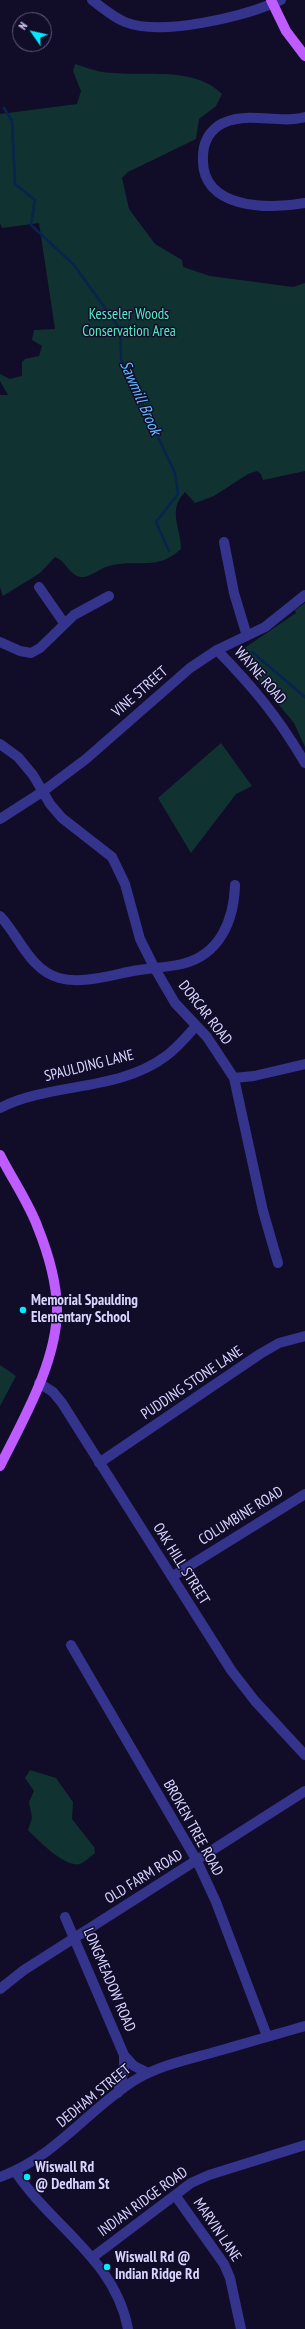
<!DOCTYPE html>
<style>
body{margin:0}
#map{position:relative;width:305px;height:2329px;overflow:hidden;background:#110d29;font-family:"PT Sans Narrow",sans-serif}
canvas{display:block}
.north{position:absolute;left:12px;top:12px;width:40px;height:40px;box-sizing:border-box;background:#110d29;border:1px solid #615d7f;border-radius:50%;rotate:304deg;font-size:11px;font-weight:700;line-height:16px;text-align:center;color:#d9d5ff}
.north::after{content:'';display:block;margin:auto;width:14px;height:18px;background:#01ebff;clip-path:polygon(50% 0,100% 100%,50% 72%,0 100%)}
</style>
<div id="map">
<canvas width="305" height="2329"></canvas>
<div class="north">N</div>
</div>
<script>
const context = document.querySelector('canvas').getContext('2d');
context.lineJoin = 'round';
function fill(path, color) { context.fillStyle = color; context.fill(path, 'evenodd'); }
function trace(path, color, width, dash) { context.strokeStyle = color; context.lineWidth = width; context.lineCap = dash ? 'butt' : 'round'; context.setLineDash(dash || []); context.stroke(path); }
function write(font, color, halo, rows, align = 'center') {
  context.font = font + ' "PT Sans Narrow",sans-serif'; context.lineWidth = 3; context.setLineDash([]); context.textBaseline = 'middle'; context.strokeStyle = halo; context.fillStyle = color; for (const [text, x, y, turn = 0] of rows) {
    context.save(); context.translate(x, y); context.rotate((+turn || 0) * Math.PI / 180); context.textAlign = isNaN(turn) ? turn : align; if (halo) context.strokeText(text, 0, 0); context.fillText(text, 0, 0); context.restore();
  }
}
fill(new Path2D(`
 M75,64C87,68 100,73 114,73C149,76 195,67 222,94L216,106L199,119L196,139L128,172L122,178L129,209L155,244L182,260L183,267L210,276L293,287L305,283V471L263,480L261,474L257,471L248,474L214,496L195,503L185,492C167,510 181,528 181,549C156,572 136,558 109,566C100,568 90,578 81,577C69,575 65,560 55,557L40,573L3,596L0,587V395H8L0,381V374L10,379L22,376V362L25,359L39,356L42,346L32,340L34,330L55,329L39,223L2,228L0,223V114L77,104L81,91L73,71Z
 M305,603V747L294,723L240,658V651L296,613L295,610Z
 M221,743L252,786L236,794L191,853L158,798Z
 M0,1365L16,1376L0,1406Z
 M30,1770L56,1778L73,1802L72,1819L94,1847L95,1853C91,1856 85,1862 80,1864C65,1868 38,1840 28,1830L32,1818L29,1802L34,1791L25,1778Z`), '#103331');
trace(new Path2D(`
 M4,108L12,121L15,184L35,200L31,225L74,265L120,329L121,359L175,473L178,494L156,522L169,551
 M252,652L305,697`), '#07234e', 2.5);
trace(new Path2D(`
 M92,0C103,8 113,17 125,22C162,37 246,16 281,0
 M305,117C278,125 243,109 218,126C207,134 203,144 203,157C200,209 268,210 305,203
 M224,542L234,593L247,636
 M39,587L64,623
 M0,642L20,651L31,653L40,648L74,615L109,596
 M217,650C254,688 278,717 305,763
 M0,744L18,757L33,775L50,804L62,818L112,857L125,884L140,939L154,967L175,1003L207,1037L234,1078L263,1211L278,1263
 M0,819L42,792L86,759L190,668L217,650L265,627L305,595
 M0,916C19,936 30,970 59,978C80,984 108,976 128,972C146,968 165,968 182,964C220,955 234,920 235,885
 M234,1078L254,1076L305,1064
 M0,1108C51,1082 118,1092 166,1056C177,1048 187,1036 196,1026
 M39,1383L53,1392L62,1403L231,1670L255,1701L305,1755
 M99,1463L260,1354L279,1343L305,1336
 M173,1576L305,1494
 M71,1645L197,1861L216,1902L267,2036
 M65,1917L124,2055L134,2066L148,2073
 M0,1989L24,1970L305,1791
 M118,2093L124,2070V2055
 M15,2171C51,2226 115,2259 128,2329
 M0,2177C57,2156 86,2111 135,2080C160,2065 190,2059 218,2051C247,2043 276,2034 305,2026
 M175,2195L224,2264L230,2278L241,2329
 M93,2257L191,2183L209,2175L305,2145`), '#35348c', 10);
trace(new Path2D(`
 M271,0L286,31L305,56
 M0,1155C12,1179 29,1203 38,1228C48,1253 56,1280 57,1307C58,1360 23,1420 0,1466`), '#bf5cff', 10);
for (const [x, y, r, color] of [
 [23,1310,4,"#01ebff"],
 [27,2177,4,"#01ebff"],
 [107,2267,4,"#01ebff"]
]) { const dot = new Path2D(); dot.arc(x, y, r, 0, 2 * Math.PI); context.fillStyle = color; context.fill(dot); trace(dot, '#110d29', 1.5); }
write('15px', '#54ecc3', '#110d29', [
 ["Kesseler Woods",129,315],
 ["Conservation Area",129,332]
]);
write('15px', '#d9d5ff', '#110d29', [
 ["WAYNE ROAD",260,676,49],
 ["VINE STREET",140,692,-41],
 ["DORCAR ROAD",205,1013,52],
 ["SPAULDING LANE",89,1066,-14],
 ["PUDDING STONE LANE",192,1383,-34],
 ["COLUMBINE ROAD",241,1516,-32],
 ["OAK HILL STREET",181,1564,58],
 ["BROKEN TREE ROAD",193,1828,61],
 ["OLD FARM ROAD",144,1877,-32],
 ["LONGMEADOW ROAD",109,1980,67],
 ["DEDHAM STREET",94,2096,-39],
 ["INDIAN RIDGE ROAD",143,2202,-36],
 ["MARVIN LANE",217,2230,56]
]);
write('bold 15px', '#d9d5ff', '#110d29', [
 ["Memorial Spaulding",31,1301],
 ["Elementary School",31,1318],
 ["Wiswall Rd",35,2168],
 ["@ Dedham St",35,2185],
 ["Wiswall Rd @",115,2258],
 ["Indian Ridge Rd",115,2275]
], 'left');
write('italic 16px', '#63baff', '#110d29', [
 ["Sawmill Brook",140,398,66]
]);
</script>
